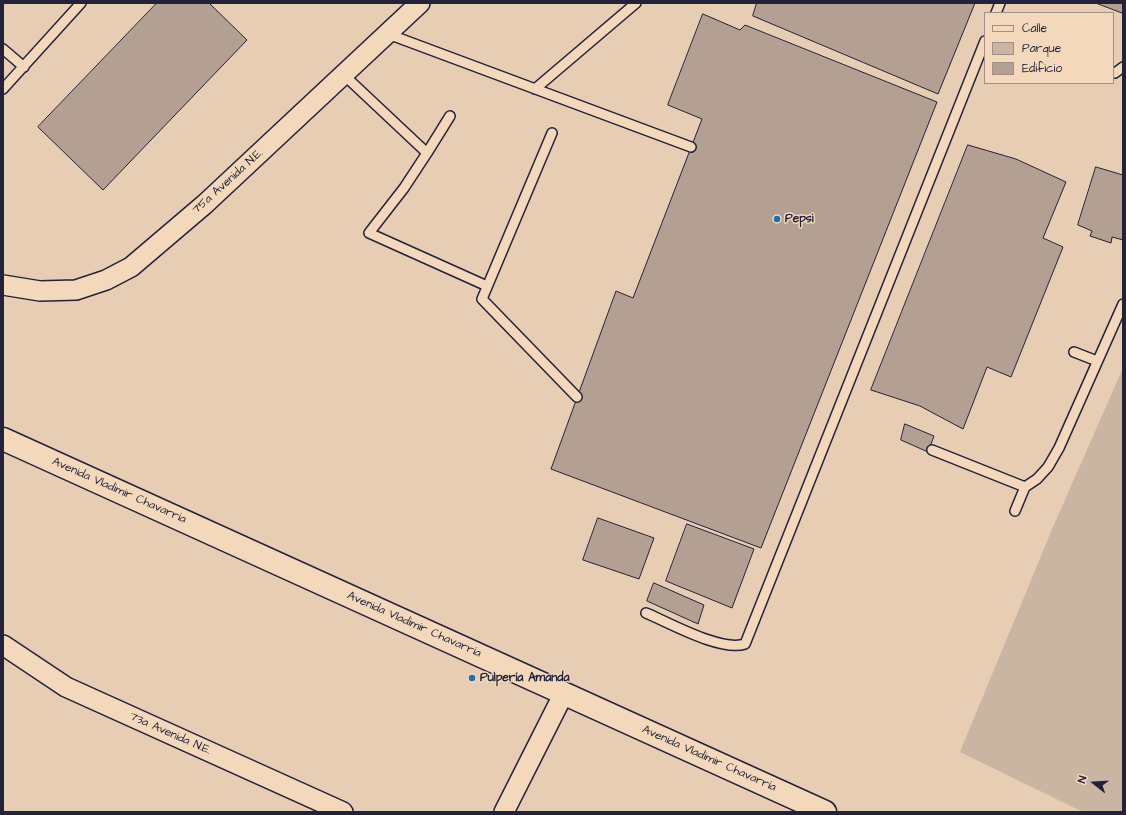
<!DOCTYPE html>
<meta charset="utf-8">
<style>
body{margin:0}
#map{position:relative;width:1126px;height:815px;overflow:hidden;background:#e7cdb3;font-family:"Architects Daughter",sans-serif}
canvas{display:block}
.frame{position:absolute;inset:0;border:4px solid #22223b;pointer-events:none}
.legend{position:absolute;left:984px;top:12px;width:130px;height:72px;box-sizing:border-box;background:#f4d8bb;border:1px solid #a08f88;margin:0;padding:5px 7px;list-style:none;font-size:12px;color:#22223b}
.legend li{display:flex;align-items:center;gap:8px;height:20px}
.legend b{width:20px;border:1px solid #a08f88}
.north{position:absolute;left:1074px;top:763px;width:40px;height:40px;-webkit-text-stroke:3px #f4d8bb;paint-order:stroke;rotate:287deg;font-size:11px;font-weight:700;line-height:16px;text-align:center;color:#22223b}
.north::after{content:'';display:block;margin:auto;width:14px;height:18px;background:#22223b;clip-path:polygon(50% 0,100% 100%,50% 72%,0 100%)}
</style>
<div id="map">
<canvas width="1126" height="815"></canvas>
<div class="frame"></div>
<ul class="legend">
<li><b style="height:5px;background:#f4d8bb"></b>Calle</li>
<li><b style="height:11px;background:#cab4a2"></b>Parque</li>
<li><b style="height:11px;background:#b4a093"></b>Edificio</li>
</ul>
<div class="north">N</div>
</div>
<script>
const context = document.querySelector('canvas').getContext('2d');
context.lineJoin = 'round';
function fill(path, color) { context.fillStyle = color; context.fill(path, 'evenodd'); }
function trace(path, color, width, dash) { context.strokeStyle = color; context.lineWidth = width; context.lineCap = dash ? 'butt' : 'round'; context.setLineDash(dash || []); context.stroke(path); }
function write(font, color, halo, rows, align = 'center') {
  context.font = font + ' "Architects Daughter",sans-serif'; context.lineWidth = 3; context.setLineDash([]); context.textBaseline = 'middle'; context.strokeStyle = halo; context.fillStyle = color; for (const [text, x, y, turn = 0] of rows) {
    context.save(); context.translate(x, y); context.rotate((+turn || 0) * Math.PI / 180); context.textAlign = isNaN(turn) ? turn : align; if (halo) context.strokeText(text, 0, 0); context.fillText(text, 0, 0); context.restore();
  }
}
fill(new Path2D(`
 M1123,368V812H1083L960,752L1053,527Z`), '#cab4a2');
const building = new Path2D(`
 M157,3H209L247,40L103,190L38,127Z
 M757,3H975L938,94L753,16Z
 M1096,3H1123V13Z
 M703,14L740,30L745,25L937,102L761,548L551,469L616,291L633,298L702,119L668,105Z
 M968,145L1016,159L1066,182L1043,238L1063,247L1011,377L987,367L963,429L920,406L871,390Z
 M1096,167L1123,175V240L1112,237L1111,243L1090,236L1092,231L1078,225Z
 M905,424L934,436L928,452L901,440Z
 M598,518L654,538L639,579L583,560Z
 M687,524L754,549L732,608L666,581Z
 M654,583L704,605L698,624L647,601Z`);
fill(building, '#b4a093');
trace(building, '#22223b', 1);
const lane = new Path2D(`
 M996,13L1000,3
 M388,34L691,147
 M3,49L24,67
 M1115,73L1123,67
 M344,75L427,153L404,188L369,233L487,286
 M3,89L81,3
 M535,89L636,3
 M552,133L482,299L577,397
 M427,153L450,116
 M1074,352L1097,361
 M932,450L1025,487
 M1015,511L1025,487L1037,479L1048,467L1059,448L1123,304
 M646,613C670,623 721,652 745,644L985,41`);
const street = new Path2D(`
 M3,285L40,291L76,290L106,280L131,267L205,204L420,3
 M3,645L66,687L343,812
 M504,812L564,693`);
const secondary = new Path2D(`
 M3,439L825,812`);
trace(lane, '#22223b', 12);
trace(street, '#22223b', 22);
trace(secondary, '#22223b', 25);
trace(lane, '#f4d8bb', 9);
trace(street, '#f4d8bb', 19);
trace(secondary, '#f4d8bb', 22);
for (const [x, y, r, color] of [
 [777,219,4,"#1f6fb2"],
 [472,678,4,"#1f6fb2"]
]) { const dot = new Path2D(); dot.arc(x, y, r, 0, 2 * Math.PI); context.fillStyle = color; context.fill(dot); trace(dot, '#f4d8bb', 1.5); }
write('12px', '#22223b', '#f4d8bb', [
 ["75a Avenida N.E.",228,182,-42],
 ["Avenida Vladimir Chavarría",119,491,24],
 ["Avenida Vladimir Chavarría",414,625,24],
 ["73a Avenida N.E.",170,734,24],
 ["Avenida Vladimir Chavarría",709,759,24]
]);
write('bold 12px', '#22223b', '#f4d8bb', [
 ["Pepsi",785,219],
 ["Pulpería Amanda",480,678]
], 'left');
</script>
